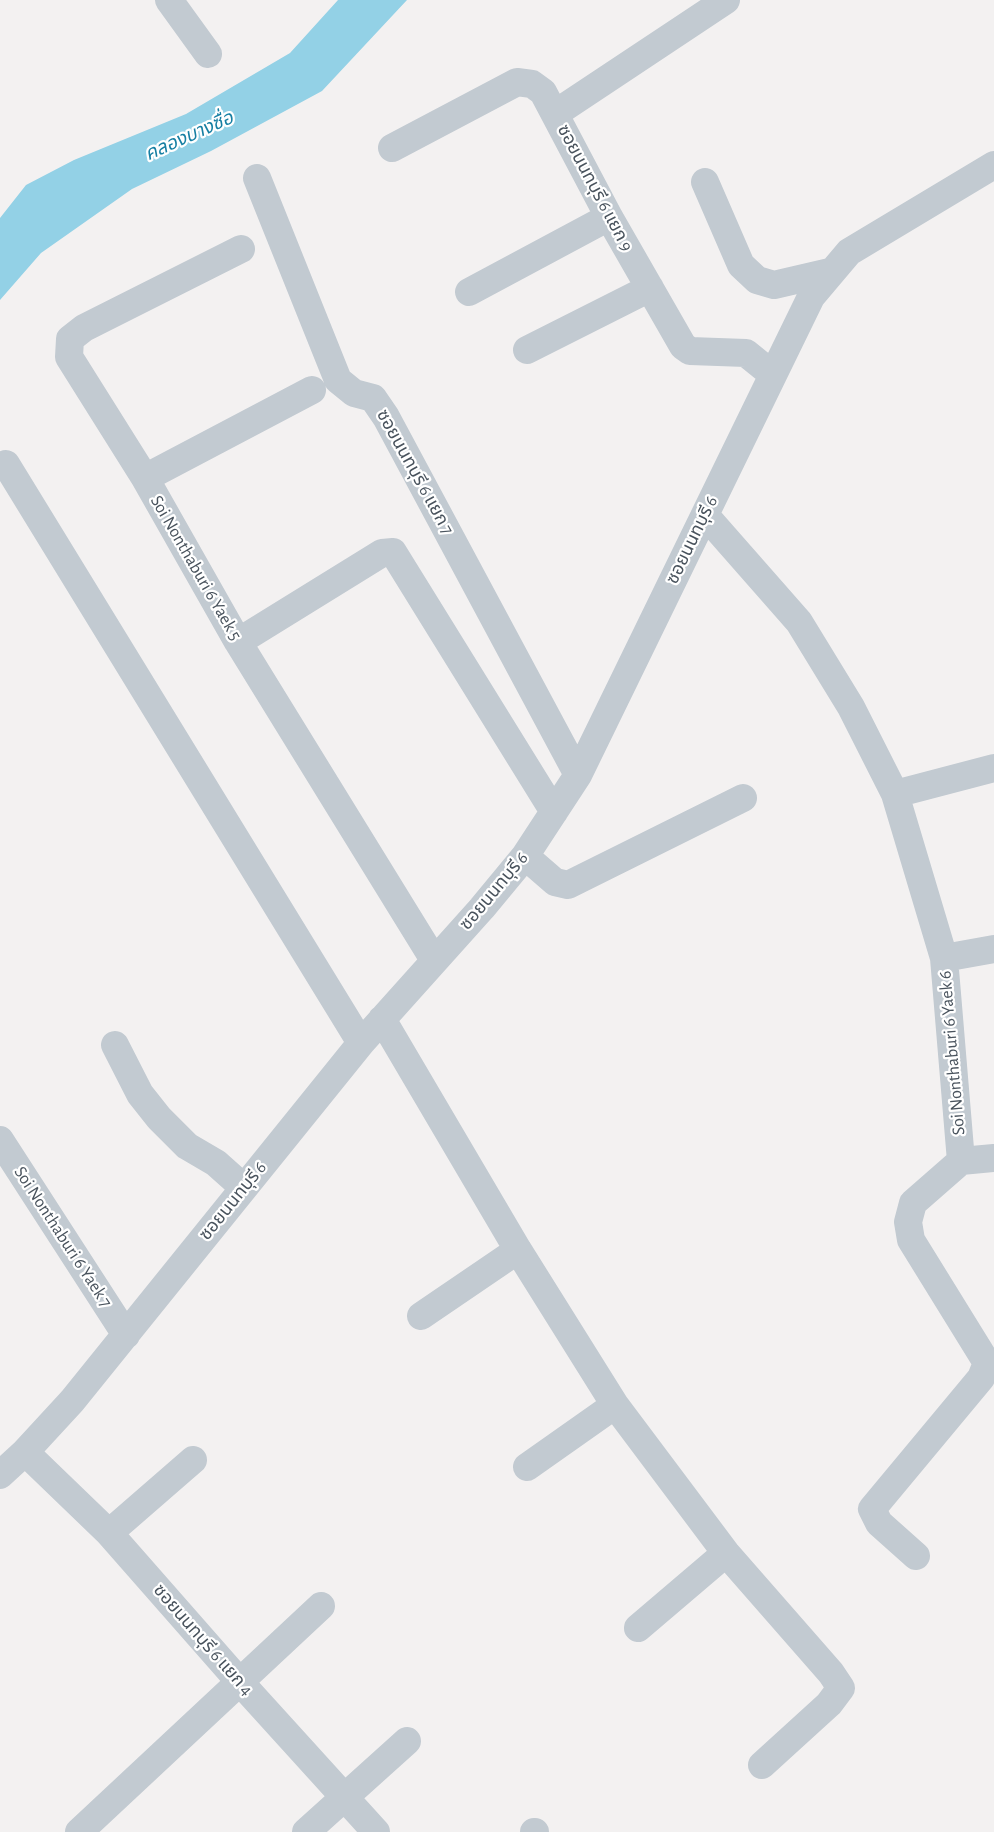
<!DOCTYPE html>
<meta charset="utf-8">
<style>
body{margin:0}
canvas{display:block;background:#f3f1f1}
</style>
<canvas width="994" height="1832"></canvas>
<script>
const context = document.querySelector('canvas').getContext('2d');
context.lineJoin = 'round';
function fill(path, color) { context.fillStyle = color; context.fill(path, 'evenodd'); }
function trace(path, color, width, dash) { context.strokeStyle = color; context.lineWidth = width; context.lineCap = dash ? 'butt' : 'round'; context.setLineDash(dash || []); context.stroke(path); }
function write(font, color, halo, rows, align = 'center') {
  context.font = font + ' "Alegreya Sans","Noto Sans Thai",sans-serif'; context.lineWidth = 4.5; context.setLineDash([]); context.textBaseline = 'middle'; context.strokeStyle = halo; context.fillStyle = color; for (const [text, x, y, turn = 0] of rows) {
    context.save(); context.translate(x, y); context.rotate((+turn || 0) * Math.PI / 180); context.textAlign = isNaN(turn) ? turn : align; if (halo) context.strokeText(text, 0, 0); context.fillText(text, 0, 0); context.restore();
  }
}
fill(new Path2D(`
 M338,0H407L322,91L211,151L132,189L41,253L0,300V218L26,185L74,160L186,114L290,53Z`), '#93d1e6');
trace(new Path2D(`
 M169,0L208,54
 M556,113L726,0
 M392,148L517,82L532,84L543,92L609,217L683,346L690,351L746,353L772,374
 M257,178L338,380L354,393L373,398L386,417L578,775
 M705,182L741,265L757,280L774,285L830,272
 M241,249L84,328L70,339L69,357L145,478L238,642L434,960
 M469,292L609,217
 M527,350L650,288
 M6,464L361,1043
 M145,478L312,390
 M705,515L799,622L851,707L895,794L944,958L961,1161L913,1203L908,1222L911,1240L987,1363L981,1378L872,1509L879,1523L916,1556
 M238,642L382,553L393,552L554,812
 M895,794L994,768
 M525,856L555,882L568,885L743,798
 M944,958L994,949
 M382,1019L518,1250L615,1405L726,1553L831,1673L841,1688L829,1704L762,1765
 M115,1045L140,1094L159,1118L187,1146L216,1163L244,1188
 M0,1140L126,1335
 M961,1161L994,1158
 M421,1316L518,1250
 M25,1452L109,1533L239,1681L376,1832
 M527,1467L615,1405
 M0,1475L25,1452L72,1401L361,1043L482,908L525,856L578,775L811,297L849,252L994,165
 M109,1533L193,1460
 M638,1628L726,1553
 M79,1832L321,1606
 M306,1832L407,1741
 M534,1832H535`), '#c2cad1', 28);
write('18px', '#49535d', '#fff', [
 ["ซอยนนทบุรี 6 แยก 9",595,188,62],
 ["ซอยนนทบุรี 6 แยก 7",415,472,61],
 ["ซอยนนทบุรี 6",692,540,-64],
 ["Soi Nonthaburi 6 Yaek 5",196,568,60],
 ["ซอยนนทบุรี 6",494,891,-50],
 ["Soi Nonthaburi 6 Yaek 6",952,1053,-95],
 ["ซอยนนทบุรี 6",233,1201,-51],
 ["Soi Nonthaburi 6 Yaek 7",63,1237,57],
 ["ซอยนนทบุรี 6 แยก 4",203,1640,49]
]);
write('italic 19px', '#167fa3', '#fff', [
 ["คลองบางซื่อ",189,136,-24]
]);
</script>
